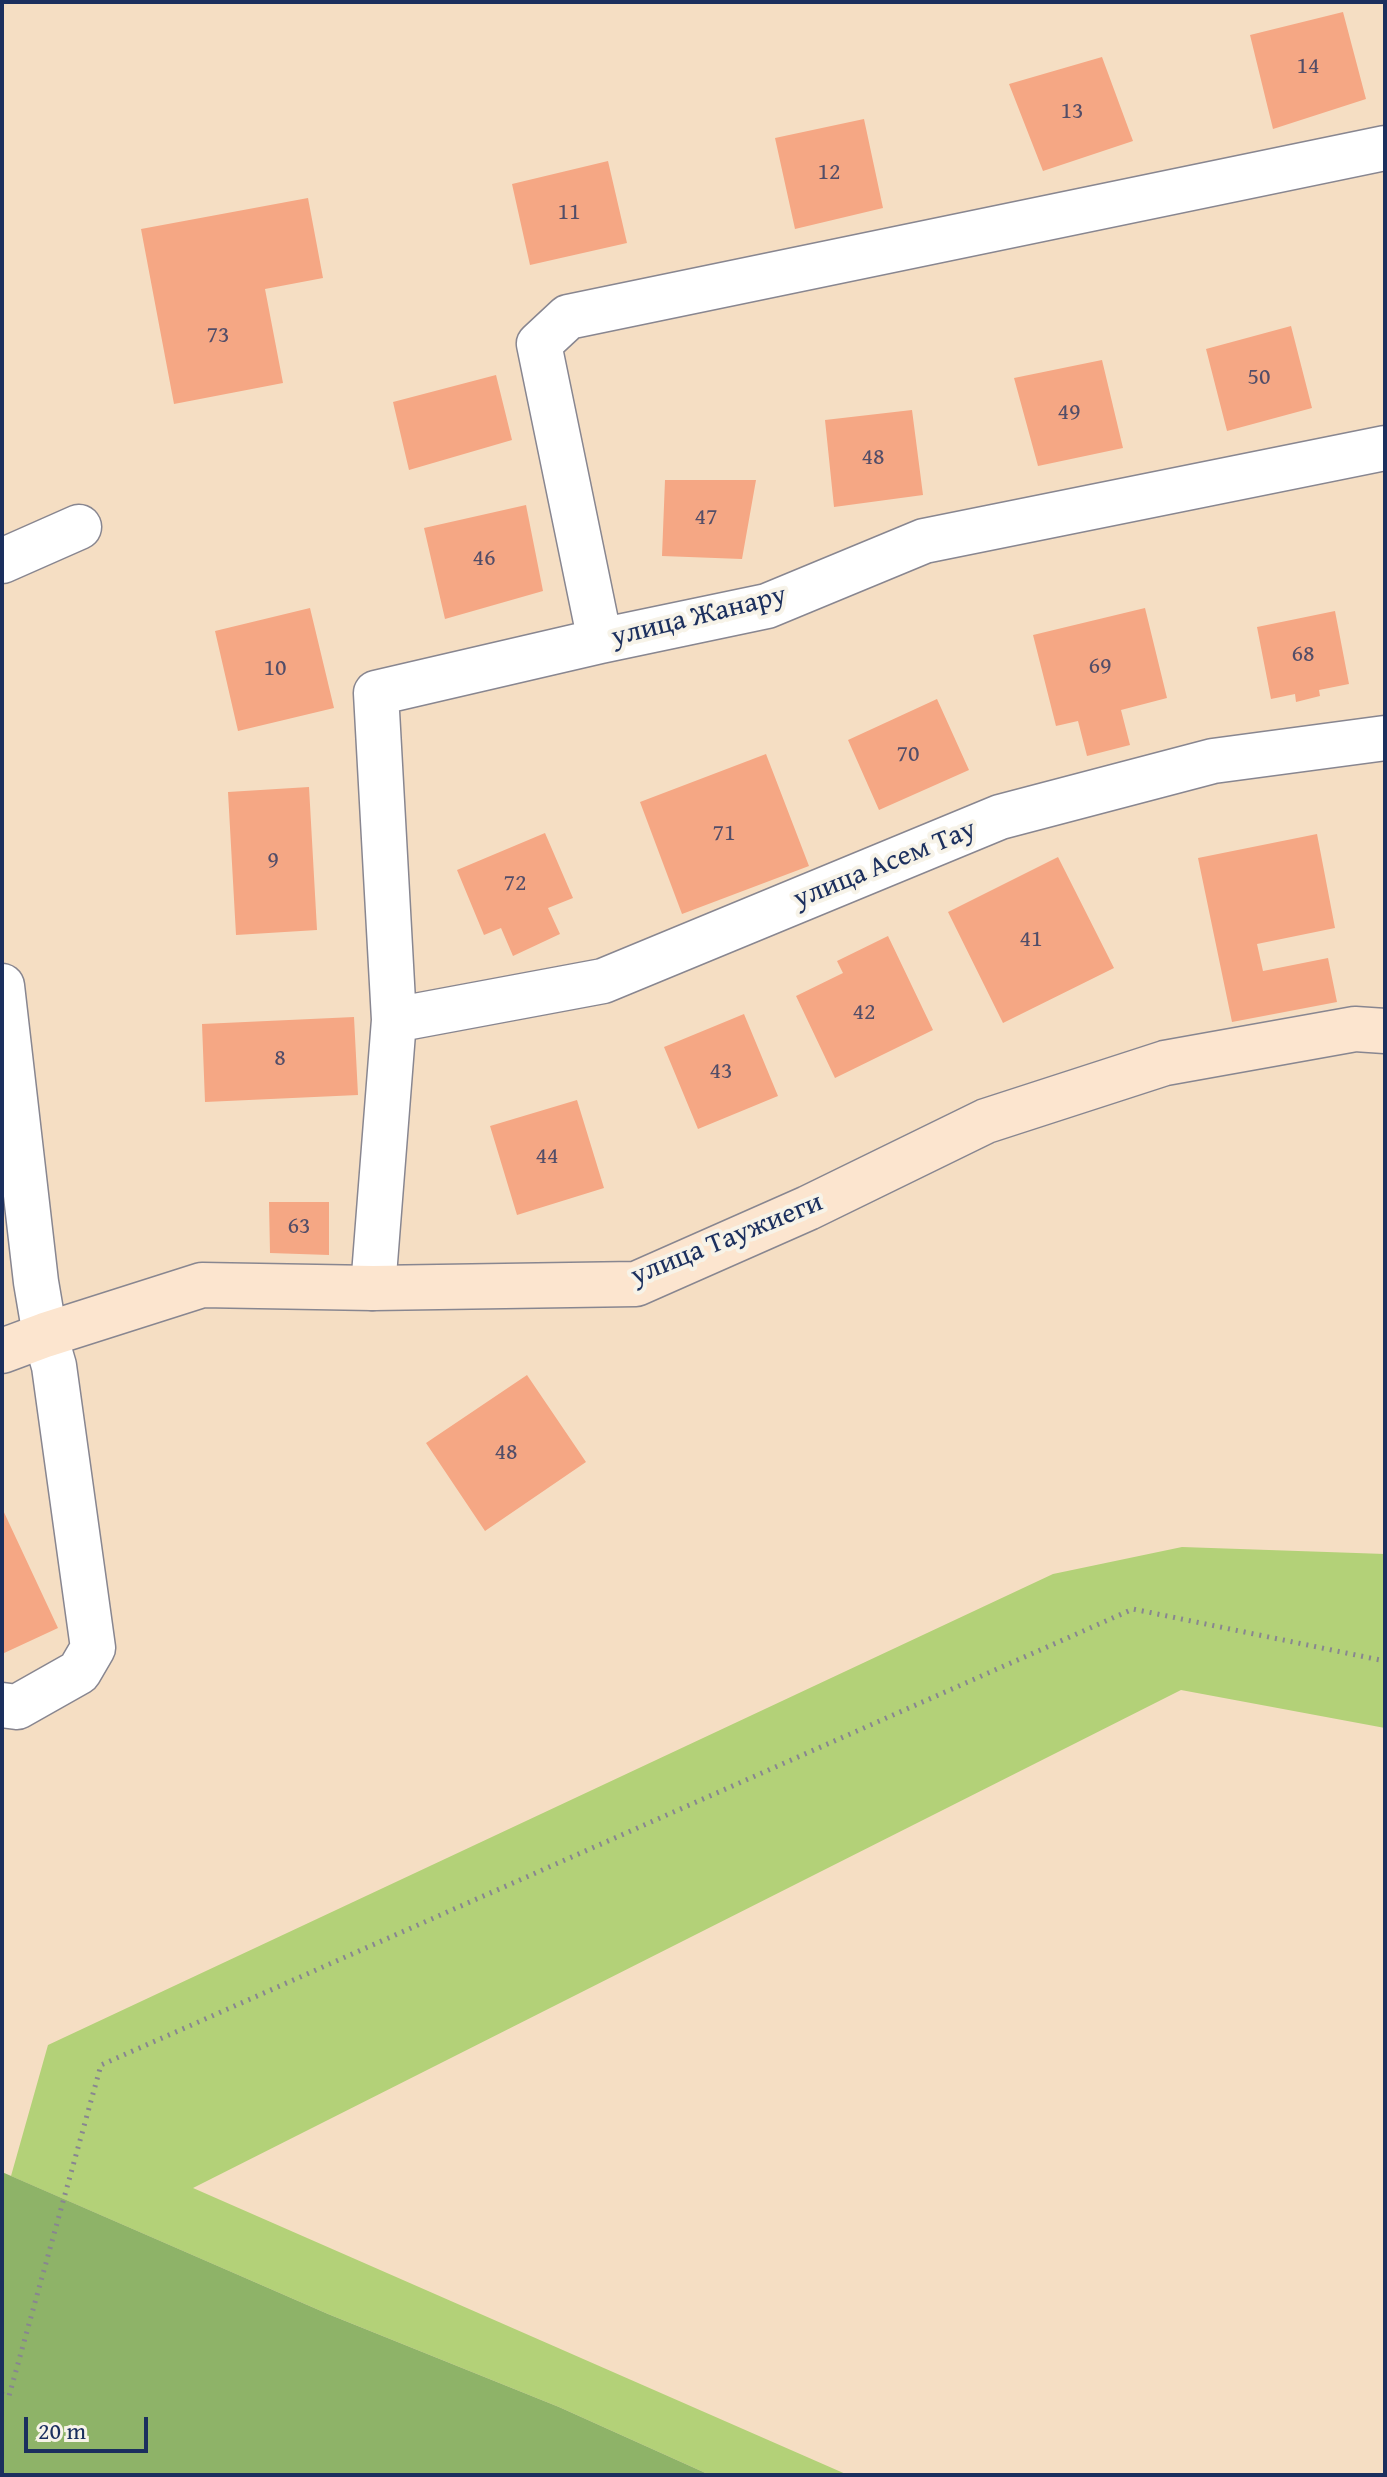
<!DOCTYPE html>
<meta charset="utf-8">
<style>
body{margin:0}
#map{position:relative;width:1387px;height:2477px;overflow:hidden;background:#f5dec3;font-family:"Gentium Book Plus",serif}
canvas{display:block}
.frame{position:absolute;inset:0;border:4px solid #1b2f5e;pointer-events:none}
.scale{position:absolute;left:24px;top:2417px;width:124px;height:36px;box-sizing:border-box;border:4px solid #1b2f5e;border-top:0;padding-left:10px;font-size:24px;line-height:28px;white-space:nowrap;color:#1b2f5e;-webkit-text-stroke:6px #f7f3e8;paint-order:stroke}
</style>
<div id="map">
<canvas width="1387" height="2477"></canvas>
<div class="frame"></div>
<div class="scale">20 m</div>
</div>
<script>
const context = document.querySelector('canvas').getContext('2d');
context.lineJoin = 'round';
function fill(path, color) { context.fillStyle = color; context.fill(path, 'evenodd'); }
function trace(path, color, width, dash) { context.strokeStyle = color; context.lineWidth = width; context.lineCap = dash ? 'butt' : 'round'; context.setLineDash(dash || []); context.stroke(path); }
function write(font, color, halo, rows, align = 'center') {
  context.font = font + ' "Gentium Book Plus",serif'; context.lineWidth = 8; context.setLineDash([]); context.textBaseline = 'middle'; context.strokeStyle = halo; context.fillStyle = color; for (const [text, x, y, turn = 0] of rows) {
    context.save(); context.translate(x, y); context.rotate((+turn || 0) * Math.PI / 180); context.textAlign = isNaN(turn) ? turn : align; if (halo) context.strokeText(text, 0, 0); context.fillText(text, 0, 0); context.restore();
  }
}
fill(new Path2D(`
 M1182,1547L1385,1554V1728L1181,1690L193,2188L848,2475H710L559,2407L328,2314L11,2176L48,2045L1053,1574Z`), '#b3d178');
fill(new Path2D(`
 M2,2172L328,2314L559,2407L710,2475H2Z`), '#8eb368');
fill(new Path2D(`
 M1343,12L1366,99L1273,129L1250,35Z
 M1102,57L1133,141L1043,171L1009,84Z
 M864,119L883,208L795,229L775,138Z
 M608,161L627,243L530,265L512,184Z
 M308,198L323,278L265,289L283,383L174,404L141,229Z
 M1291,326L1312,408L1227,431L1206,349Z
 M1102,360L1123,448L1038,466L1014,378Z
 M496,375L512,440L409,470L393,402Z
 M912,410L923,495L834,507L825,420Z
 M665,480H756L742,559L662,556Z
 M526,505L543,591L445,619L424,528Z
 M310,608L334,708L238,731L215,631Z
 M1145,608L1167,698L1121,710L1130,745L1087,756L1078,721L1056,726L1033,635Z
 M1335,611L1349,684L1319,690L1320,696L1296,702L1295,694L1271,699L1257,627Z
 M937,699L969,770L879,810L848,740Z
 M766,754L809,866L682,914L640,802Z
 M309,787L317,930L236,935L228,792Z
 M545,833L573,898L548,908L560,934L513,956L501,928L484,935L457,870Z
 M1317,834L1335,928L1257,944L1263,971L1328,958L1337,1002L1232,1022L1198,858Z
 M1058,857L1114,968L1003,1023L948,912Z
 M888,936L933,1030L835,1078L796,996L843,973L837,961Z
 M744,1014L778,1096L698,1129L664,1047Z
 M354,1017L358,1095L205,1102L202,1024Z
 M577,1100L604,1188L517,1215L490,1126Z
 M269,1202H329V1255L270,1253Z
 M527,1375L586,1462L485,1531L426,1443Z
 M2,1508L58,1628L2,1654Z`), '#f5a784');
const street = new Path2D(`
 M2,561L79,527
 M600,641L539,344L568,317L1385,148
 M2,986L36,1282L45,1335L54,1366L93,1648L79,1672L17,1707L2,1705
 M394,1020L603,981L1000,817L1213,761L1385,738
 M373,1288L394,1020L376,693L600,641L767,606L924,541L1385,448`);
const secondary = new Path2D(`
 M2,1351L45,1335L202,1285L373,1288L636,1284L808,1208L986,1121L1165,1063L1355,1029L1385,1031`);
trace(street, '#888690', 47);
trace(secondary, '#888690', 47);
trace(new Path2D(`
 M2,2394L9,2396L101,2065L1133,1609L1385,1661`), '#888690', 5, [2, 6]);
trace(street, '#fff', 44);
trace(secondary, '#fce5cf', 44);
write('24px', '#524d68', null, [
 ["14",1308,67],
 ["13",1072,112],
 ["12",829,173],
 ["11",569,213],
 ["73",218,336],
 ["50",1259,378],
 ["49",1069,413],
 ["48",873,458],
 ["47",706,518],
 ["46",484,559],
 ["68",1303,655],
 ["69",1100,667],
 ["10",275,669],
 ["70",908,755],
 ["71",724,834],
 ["9",273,861],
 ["72",515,884],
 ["41",1031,940],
 ["42",864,1013],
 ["8",280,1059],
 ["43",721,1072],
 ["44",547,1157],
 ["63",299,1227],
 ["48",506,1453]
]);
write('28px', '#1b2f5e', '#f7f3e8', [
 ["улица Жанару",699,617,-14],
 ["улица Асем Тау",885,865,-22],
 ["улица Таужиеги",727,1240,-22]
]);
</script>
